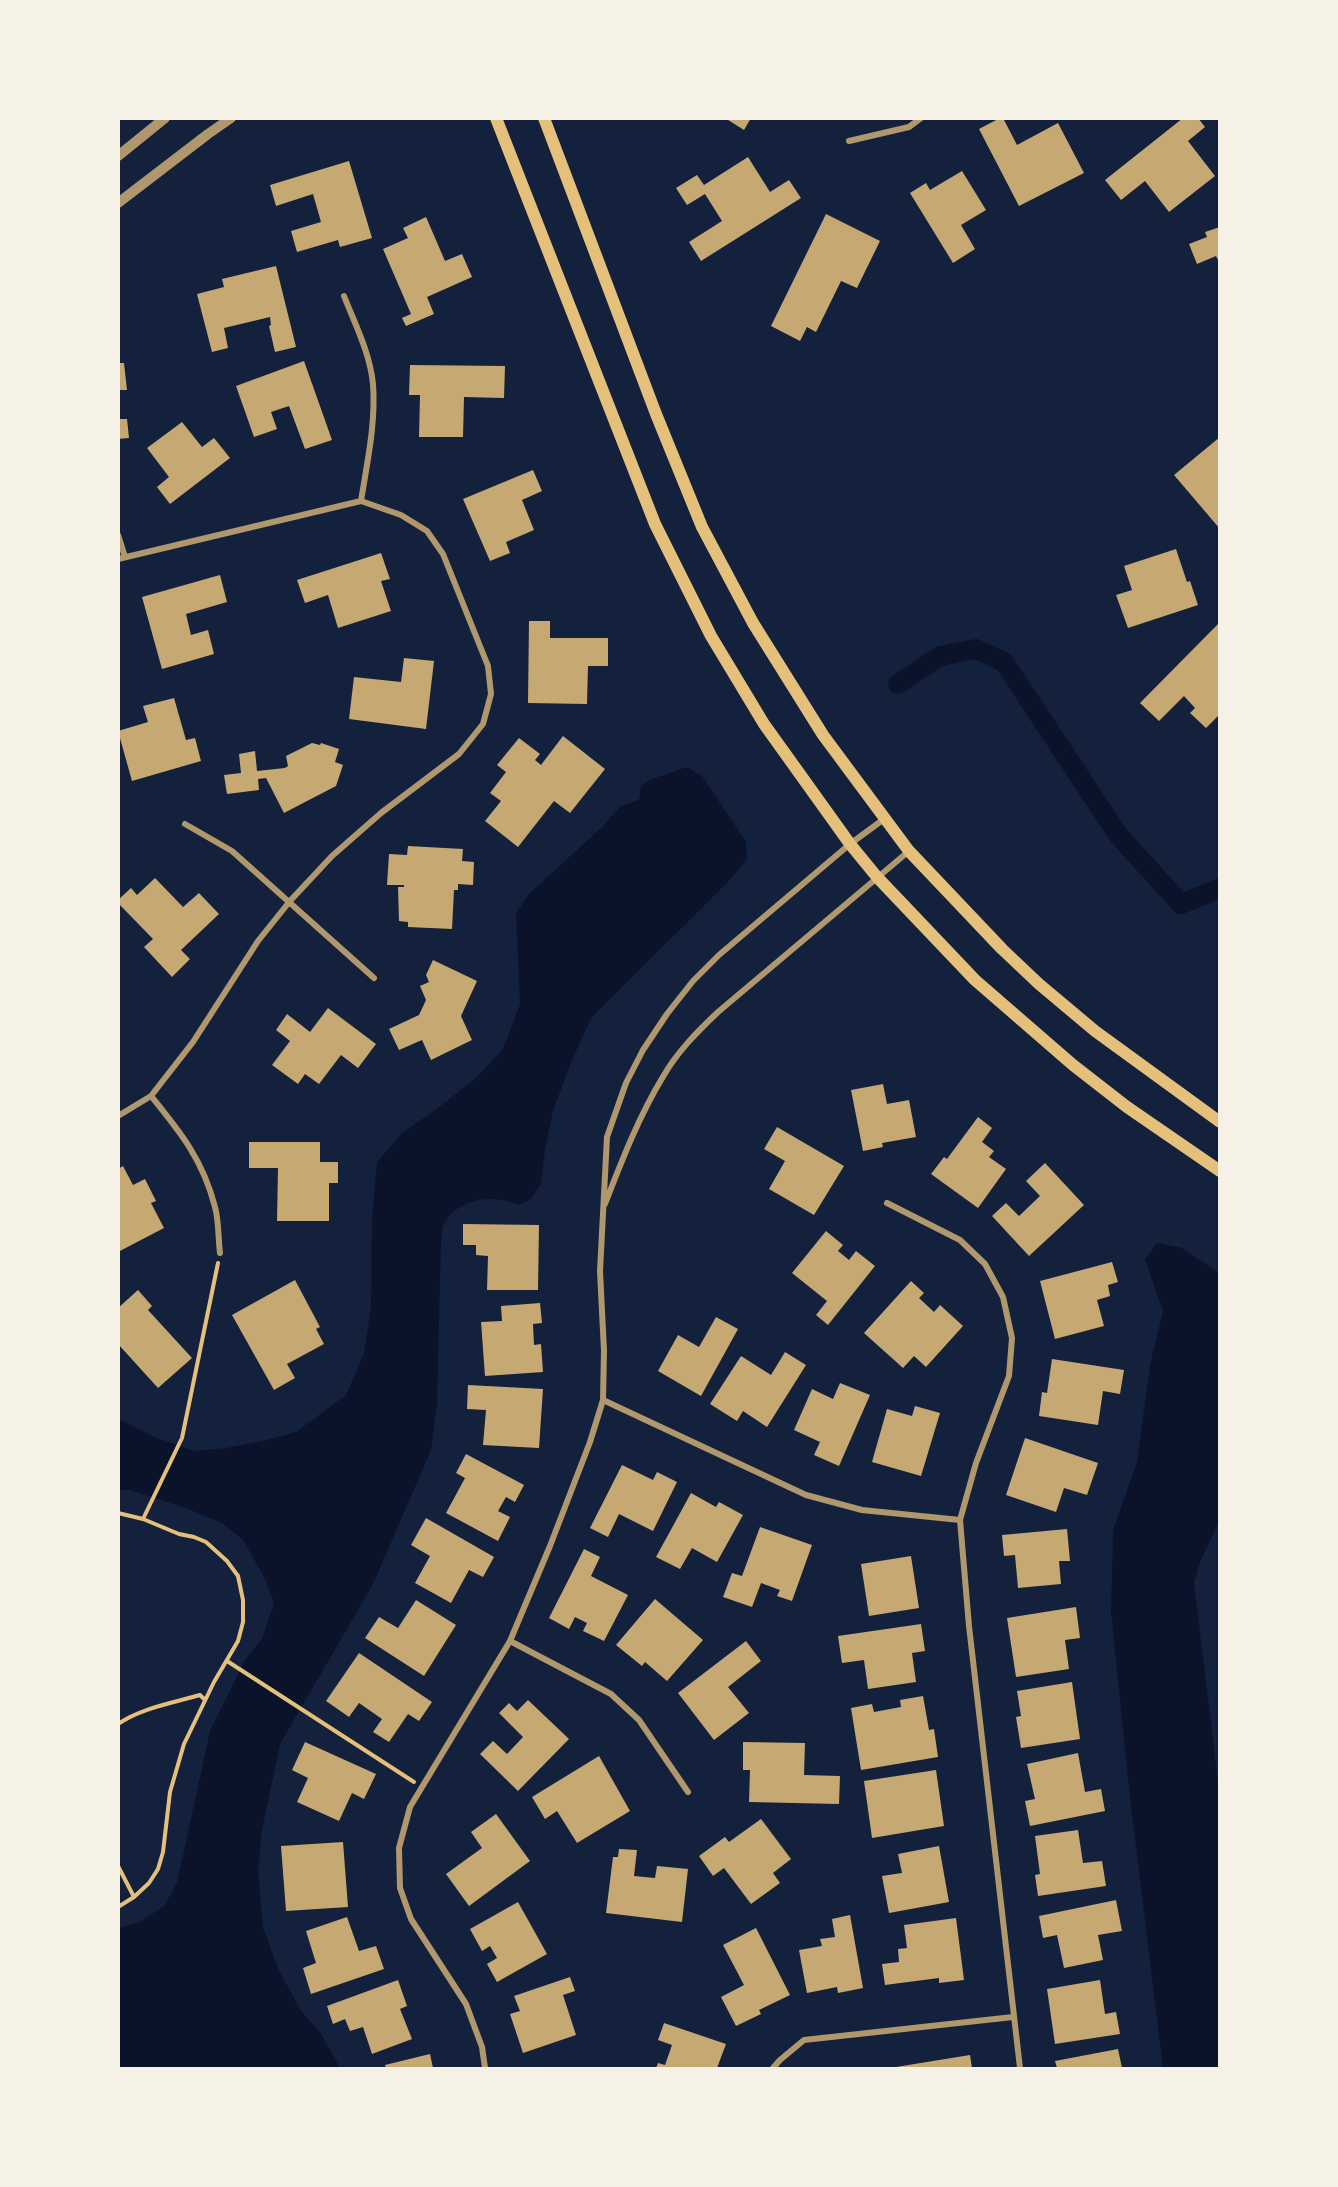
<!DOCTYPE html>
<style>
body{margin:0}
#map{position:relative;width:1338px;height:2187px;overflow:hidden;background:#14213d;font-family:Lato,sans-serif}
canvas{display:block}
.frame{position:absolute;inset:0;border:120px solid #f6f1e7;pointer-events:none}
</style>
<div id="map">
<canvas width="1338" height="2187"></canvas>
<div class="frame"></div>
</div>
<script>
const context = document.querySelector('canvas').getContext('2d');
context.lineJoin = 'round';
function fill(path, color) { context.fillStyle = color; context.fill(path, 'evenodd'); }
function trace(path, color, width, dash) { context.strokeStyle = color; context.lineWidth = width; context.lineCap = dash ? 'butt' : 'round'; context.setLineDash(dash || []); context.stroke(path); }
fill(new Path2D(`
 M687,767L702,776L746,842L747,859L728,882L591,1018L570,1065L553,1111L545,1150L541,1184L530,1200L519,1205C494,1194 461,1197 445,1222C442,1227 442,1235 441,1241L437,1405L431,1450L373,1584L280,1744L262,1830L258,1871L263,1927L279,1971L302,2012L320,2032L340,2068H119V1928L140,1922L164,1906L177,1883L210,1731L245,1660L262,1639L274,1603L265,1579L243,1540L222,1523L186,1508L130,1490H119L118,1419L152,1436L194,1451L226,1448L263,1441L296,1432L346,1395L364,1353L371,1307L372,1216L377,1162L403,1132L433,1112L477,1077L503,1049L520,1004L516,913L529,894L601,828L621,806L639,800L641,786L649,780Z
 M1157,1243L1182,1248L1219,1273V1522L1200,1562L1194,1583L1220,1797L1219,2068H1163L1130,1798L1111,1612L1113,1530L1137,1462L1150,1365L1163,1311L1145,1260Z`), '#0b132b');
trace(new Path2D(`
 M898,684L940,656L976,649L1004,662L1119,836L1181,904L1220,888`), '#0b132b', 20);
fill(new Path2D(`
 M725,118H751L744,130Z
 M1000,118H1003L1017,145L1058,123L1084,173L1019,206L979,129Z
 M1183,118H1198L1205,127L1188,141L1215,176L1169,212L1145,181L1121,200L1105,180Z
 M748,157L770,192L789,180L801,198L701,261L689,242L722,221L705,194L687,205L676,188L697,175L704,185Z
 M349,161L372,238L340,247L338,240L297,252L291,231L321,222L313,194L276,206L270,185Z
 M962,171L986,210L961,225L975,249L953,263L910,193L926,183L930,190Z
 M826,214L880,241L857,288L841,281L816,332L807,327L800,341L771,326Z
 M426,217L445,261L462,254L472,277L427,297L434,314L406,326L402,318L411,314L383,249L408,238L403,228Z
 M1220,227V264L1216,256L1197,264L1189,244L1207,237L1205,232Z
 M276,266L296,347L275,352L269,326L271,325L270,317L224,328L228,348L212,352L197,294L224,287L222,279Z
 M304,361L332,440L305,449L289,406L271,412L277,429L254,437L236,386Z
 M118,363H124L127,390H118Z
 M410,365L505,366L504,398L464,397L463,437H419L420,395H409Z
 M118,419H127L129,438L118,439Z
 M182,422L202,447L214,438L230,458L170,504L157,487L169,477L147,448Z
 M1220,437V529L1174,475Z
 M533,470L542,491L522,500L534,530L506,542L510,553L490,561L463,499Z
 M1176,549L1187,582L1190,581L1198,605L1128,628L1116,595L1132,590L1124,566Z
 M381,553L390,579L381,581L391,611L338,628L328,595L305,603L297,580Z
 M220,575L227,602L186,614L191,635L208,630L214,654L162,669L142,597Z
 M529,621H550V638H608V666H588L587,704L528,703Z
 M1218,624L1220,714L1206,728L1190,713L1195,708L1184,696L1159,721L1140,703Z
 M404,658L434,661L426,729L349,719L354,677L401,682Z
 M174,698L186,740L195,738L201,761L132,781L118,731L148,722L143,706Z
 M563,736L605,769L570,813L554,801L518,847L485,821L501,801L490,793L506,772L497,765L519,738L540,754L535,760L541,765Z
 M312,743L320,745L321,743L339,749L335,762L343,765L336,786L284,813L266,778L258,779L259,790L227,794L224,775L241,773L239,754L255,751L257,771L285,768L288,766L286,756Z
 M408,846L463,849L462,861L474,862L473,885L458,884V890H454L452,929L408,927V922L399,921L398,887H404V885H387L389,854L407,855Z
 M155,878L183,907L199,893L219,914L181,950L190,959L172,977L144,947L153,939L118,903V900L131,888L137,895Z
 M433,960L477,981L461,1016L472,1040L431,1060L422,1040L399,1050L389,1029L419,1015L426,1000L420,986L429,982L426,975Z
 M328,1008L376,1044L358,1068L341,1055L319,1084L305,1074L298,1084L272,1065L290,1041L276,1030L287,1014L310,1032Z
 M883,1084L887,1104L909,1100L916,1137L882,1143L883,1147L863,1151L851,1090Z
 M978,1117L992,1128L982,1142L994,1151L989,1157L1006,1169L978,1208L931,1174L944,1157L947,1159Z
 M777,1127L844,1166L814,1215L769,1189L785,1161L764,1149Z
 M249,1142H320V1162H338V1183H329V1221H277L278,1168H249Z
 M1045,1163L1084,1205L1029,1256L992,1216L1006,1203L1019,1216L1040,1196L1026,1181Z
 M123,1166L133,1185L145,1179L156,1201L151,1203L164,1228L118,1252V1169Z
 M463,1224L539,1225L538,1290H487L488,1256L476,1255V1245H463Z
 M826,1231L843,1245L838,1251L849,1260L856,1251L875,1266L828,1325L816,1315L827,1301L792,1273Z
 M1112,1262L1118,1282L1108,1285L1110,1296L1097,1300L1104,1326L1055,1339L1040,1281Z
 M295,1280L320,1327L316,1329L324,1344L287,1364L295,1378L274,1390L232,1315Z
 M911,1281L924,1293L919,1298L934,1312L940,1305L963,1326L926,1367L914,1356L903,1368L864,1333Z
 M138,1290L152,1306L148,1310L192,1358L158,1388L118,1344V1308Z
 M540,1303L542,1323L533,1324L534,1345L541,1344L543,1372L485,1376L481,1322L502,1321L501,1306Z
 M716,1317L738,1329L701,1396L658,1371L678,1335L699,1347Z
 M785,1352L806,1365L767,1427L743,1411L737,1421L710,1404L741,1356L771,1375Z
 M1052,1359L1124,1370L1120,1394L1103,1391L1098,1425L1039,1416L1042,1392L1047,1393Z
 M840,1383L870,1395L839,1466L814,1455L820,1442L794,1430L812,1389L833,1399Z
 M468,1385L543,1389L539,1448L483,1445L486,1410L467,1409Z
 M915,1406L940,1413L921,1476L872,1462L887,1409L912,1416Z
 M1025,1438L1098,1463L1087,1495L1064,1488L1056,1512L1006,1495Z
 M466,1454L524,1485L515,1502L506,1497L498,1511L510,1517L498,1541L446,1513L465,1478L456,1473Z
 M622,1465L653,1480L657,1472L677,1482L653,1531L619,1514L608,1537L590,1528Z
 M691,1493L716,1507L719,1502L743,1515L717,1562L692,1548L680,1569L656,1557Z
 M426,1518L494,1557L483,1577L469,1570L451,1603L415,1583L430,1556L411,1545Z
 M760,1527L812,1545L792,1601L777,1596L780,1590L761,1583L752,1607L723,1597L732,1573L742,1576Z
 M1067,1529L1070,1561H1059L1061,1584L1018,1588L1015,1555L1004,1556L1002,1535Z
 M584,1549L600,1557L591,1576L628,1595L604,1641L583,1631L587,1623L575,1617L569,1629L549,1618Z
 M911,1556L919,1608L869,1616L861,1564Z
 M655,1599L703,1640L667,1681L645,1662L642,1666L616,1645Z
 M416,1600L456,1625L424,1676L365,1638L379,1617L398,1628Z
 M1076,1607L1080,1638L1065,1640L1069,1669L1016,1677L1007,1618Z
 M921,1624L925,1651L912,1653L916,1682L868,1689L864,1660L842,1663L838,1636Z
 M746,1641L761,1661L728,1687L749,1713L714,1740L678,1693Z
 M359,1653L432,1702L419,1721L408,1714L389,1742L373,1732L382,1719L359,1703L349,1717L326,1701Z
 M1072,1682L1080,1739L1021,1748L1016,1717L1021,1716L1017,1691Z
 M923,1696L929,1730L934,1729L938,1757L861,1770L851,1708L872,1704L874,1712L901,1707L900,1700Z
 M528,1700L569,1739L518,1791L480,1754L493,1741L507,1754L523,1737L499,1713L509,1703L517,1711Z
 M305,1742L376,1774L364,1799L352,1793L339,1821L297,1802L308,1778L292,1770Z
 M743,1742L805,1743L804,1775L840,1776L839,1804L749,1802L750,1770H743Z
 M1078,1753L1085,1792L1101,1789L1105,1811L1030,1826L1025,1801L1035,1799L1027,1764Z
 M599,1756L630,1811L577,1843L557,1811L545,1819L532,1797Z
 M936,1770L944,1826L872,1838L864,1781Z
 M496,1814L530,1861L469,1906L446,1874L482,1848L471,1832Z
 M761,1819L791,1859L773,1873L780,1883L751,1904L724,1868L713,1876L699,1856L725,1837L729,1842Z
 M1078,1830L1083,1863L1102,1861L1106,1886L1038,1896L1035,1875L1040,1874L1035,1836Z
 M343,1842L348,1907L286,1911L281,1846Z
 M939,1846L949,1902L889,1913L882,1876L902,1873L898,1854Z
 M619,1849L637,1850L634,1876L655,1878L657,1866L688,1869L682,1922L606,1913L613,1857H618Z
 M1116,1900L1122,1931L1098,1935L1103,1960L1064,1968L1057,1935L1043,1938L1039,1916Z
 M518,1902L547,1954L497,1982L487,1964L497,1958L490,1946L482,1951L470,1929Z
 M850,1915L863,1988L838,1993L837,1987L807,1993L799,1950L822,1946L820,1939L835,1937L832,1919Z
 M347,1917L359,1951L376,1946L384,1969L311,1994L303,1968L316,1963L306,1931Z
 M956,1918L964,1980L939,1983V1978L885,1985L882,1964L899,1962L898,1949L907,1948L904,1925Z
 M756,1928L790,1995L759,2010L761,2014L736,2026L721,1997L744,1985L723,1945Z
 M570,1977L575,1991L563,1995L576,2035L523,2053L510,2014L520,2011L514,1996Z
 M398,1980L407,2006L400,2009L412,2039L372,2054L363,2027L350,2031L345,2019L333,2024L327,2006Z
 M1100,1980L1105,2014L1116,2012L1120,2034L1055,2044L1047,1989Z
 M664,2023L726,2044L717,2068H656L658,2063L665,2065L672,2045L658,2040Z
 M1118,2049L1122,2068H1057L1055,2061Z
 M430,2054L433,2068H386L385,2065Z
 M970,2055L972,2068H896V2067Z`), '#c6a872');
trace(new Path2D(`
 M118,1513L143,1519L179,1534L194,1537L206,1542L227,1561L238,1576L243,1600V1622L238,1641L214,1682L184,1744L170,1792L163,1852L158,1869L149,1883L134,1897L118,1907
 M143,1519L182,1438L218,1263
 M227,1661L414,1782
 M118,1724C141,1708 173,1703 200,1695L205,1700
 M118,1866L134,1897`), '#e5c07b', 4);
trace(new Path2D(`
 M849,141L909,127L921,118
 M344,296C355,324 370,353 373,384C376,423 367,463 361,501
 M118,535L125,557
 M118,559L361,501
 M185,824L232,851L374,978
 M151,1096C181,1133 203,1160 215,1207C219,1221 218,1238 220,1253
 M118,1116L151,1096L193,1042L258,941L290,901L332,856L381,813L459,754L483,724L491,694L488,666L443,554L427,531L401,515L361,501
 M887,1203L960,1240L985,1264L1003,1297L1012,1338L1009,1376L976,1463L960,1520L969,1626L1020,2068
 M605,1204C622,1160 639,1116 664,1075C678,1051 698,1031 718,1012L909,851
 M603,1400L806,1495L862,1510L960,1520
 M510,1641L611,1694L639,1720L688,1792
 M485,2068L482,2047L466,2004L411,1919L400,1888L399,1848L410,1807L510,1641L550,1546L590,1442L603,1400L604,1351L600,1271L607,1137L626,1083L643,1050L667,1014L693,981L719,955L850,844L884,819
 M773,2068L780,2060L804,2040L1013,2017`), '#b1986c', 6);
trace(new Path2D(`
 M118,156L165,118
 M118,203L208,134L231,118`), '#b1986c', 10);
trace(new Path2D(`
 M496,118L655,524L711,636L764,724L850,844L877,877L975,980L1073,1065L1127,1107L1220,1171
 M544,118L656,414L702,527L753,623L823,735L909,851L1002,949L1039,984L1095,1031L1220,1122`), '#e5c07b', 12);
</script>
